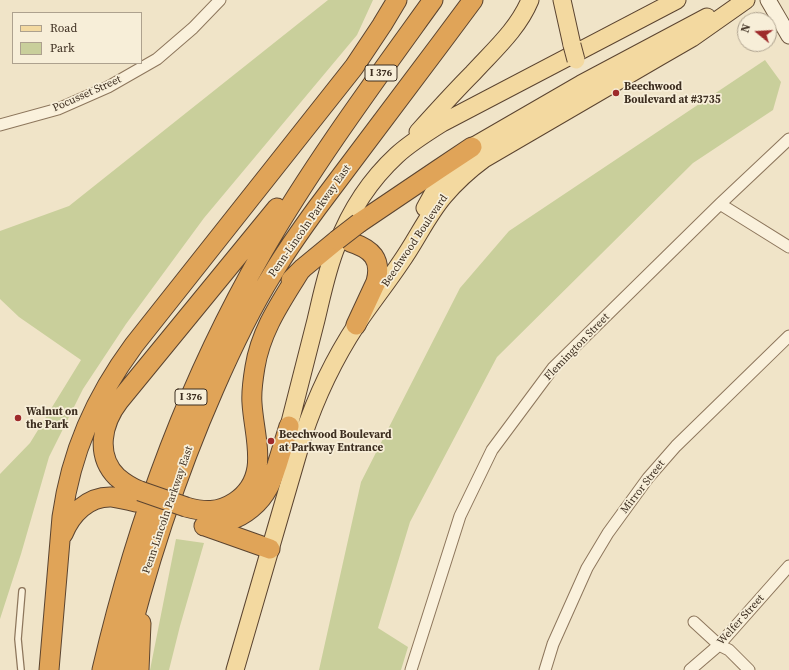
<!DOCTYPE html>
<style>
body{margin:0}
#map{position:relative;width:789px;height:670px;overflow:hidden;background:#f0e4c8;font-family:"Source Serif 4",serif}
canvas{display:block}
.legend{position:absolute;left:12px;top:12px;width:130px;height:52px;box-sizing:border-box;background:#f7eed8;border:1px solid #ada18e;margin:0;padding:5px 7px;list-style:none;font-size:12px;color:#3d2e20}
.legend li{display:flex;align-items:center;gap:8px;height:20px}
.legend b{width:20px;border:1px solid #ada18e}
.north{position:absolute;left:737px;top:12px;width:40px;height:40px;box-sizing:border-box;background:#f7eed8;border:1px solid #ada18e;border-radius:50%;rotate:288deg;font-size:11px;font-weight:700;line-height:16px;text-align:center;color:#3d2e20}
.north::after{content:'';display:block;margin:auto;width:14px;height:18px;background:#9e2a2b;clip-path:polygon(50% 0,100% 100%,50% 72%,0 100%)}
</style>
<div id="map">
<canvas width="789" height="670"></canvas>
<ul class="legend">
<li><b style="height:5px;background:#f3d9a0"></b>Road</li>
<li><b style="height:11px;background:#c9cf9b"></b>Park</li>
</ul>
<div class="north">N</div>
</div>
<script>
const context = document.querySelector('canvas').getContext('2d');
context.lineJoin = 'round';
function fill(path, color) { context.fillStyle = color; context.fill(path, 'evenodd'); }
function trace(path, color, width, dash) { context.strokeStyle = color; context.lineWidth = width; context.lineCap = dash ? 'butt' : 'round'; context.setLineDash(dash || []); context.stroke(path); }
function write(font, color, halo, rows, align = 'center') {
  context.font = font + ' "Source Serif 4",serif'; context.lineWidth = 3.5; context.setLineDash([]); context.textBaseline = 'middle'; context.strokeStyle = halo; context.fillStyle = color; for (const [text, x, y, turn = 0] of rows) {
    context.save(); context.translate(x, y); context.rotate((+turn || 0) * Math.PI / 180); context.textAlign = isNaN(turn) ? turn : align; if (halo) context.strokeText(text, 0, 0); context.fillText(text, 0, 0); context.restore();
  }
}
fill(new Path2D(`
 M328,0H373L357,35L204,218L126,324L83,389L49,457L21,554L0,619V474L30,443L81,360L19,317L0,299V231L69,206Z
 M765,60L781,82L773,110L693,163L497,357L410,522L378,628L408,647L401,670H319L361,482L460,288L509,231Z
 M176,539L204,543L180,626L169,670H150Z`), '#c9cf9b');
const lane = new Path2D(`
 M21,670L18,639L22,591`);
const street = new Path2D(`
 M0,125L58,109L108,87L157,59L193,28L220,0
 M720,204L789,247
 M694,622L719,645L729,650L749,670
 M411,670L460,516L492,450L553,368L720,204L789,139
 M545,670L553,644L587,568L608,533L648,478L676,446L789,336
 M690,670L719,645L789,566`);
const secondary = new Path2D(`
 M768,0L789,36`);
const primary = new Path2D(`
 M562,0L572,45
 M418,132C436,112 454,92 473,73C494,50 518,29 530,0
 M425,208L436,188L443,178L472,147L581,84L707,17
 M287,440L289,426C298,391 307,356 316,320C322,295 327,269 337,245C350,211 371,179 397,155C410,143 426,133 442,123L677,0
 M235,670L303,436C316,397 334,359 357,324C371,303 387,283 401,262C416,241 427,216 444,196C456,182 469,170 484,159L659,57L692,38L746,0`);
const highway = new Path2D(`
 M359,223L439,169L472,147
 M350,242C372,249 382,259 376,282L356,325
 M291,280L303,268L337,240
 M140,491C132,488 124,483 117,477C95,455 102,423 119,401L277,208
 M186,507C204,512 218,513 235,502C271,478 254,438 252,403C251,391 253,379 255,367C261,330 281,302 300,271
 M204,526C212,525 220,524 228,521C245,516 260,503 268,488C272,481 274,473 277,465C281,452 285,439 289,426
 M205,526L270,549
 M63,534C71,514 88,496 112,497C120,498 128,500 136,502
 M49,670L62,517C71,452 95,398 134,345L354,67L382,25L397,0
 M102,670C136,524 188,381 263,251C314,163 374,82 433,0
 M121,670C144,574 174,480 214,389C231,350 250,310 273,273C286,251 301,230 317,208L441,43L473,0
 M139,670L141,623`);
trace(lane, '#8d765c', 8);
trace(street, '#8d765c', 13);
trace(secondary, '#6f573f', 17);
trace(primary, '#5b4430', 19);
trace(highway, '#5b4430', 21);
trace(lane, '#faf1dc', 5.5);
trace(street, '#faf1dc', 11);
trace(secondary, '#faf1dc', 15);
trace(primary, '#f3d9a0', 17);
trace(highway, '#e0a458', 19);
const primaryBridge = new Path2D(`
 M572,45L576,60`);
const highwayBridge = new Path2D(`
 M337,240L359,223
 M140,491L186,507`);
trace(primaryBridge, '#5b4430', 19, []);
trace(highwayBridge, '#5b4430', 21, []);
trace(primaryBridge, '#f3d9a0', 17);
trace(highwayBridge, '#e0a458', 19);
for (const [x, y, r, color] of [
 [616,93,4,"#9e2a2b"],
 [18,418,4,"#9e2a2b"],
 [271,441,4,"#9e2a2b"]
]) { const dot = new Path2D(); dot.arc(x, y, r, 0, 2 * Math.PI); context.fillStyle = color; context.fill(dot); trace(dot, '#f7eed8', 1.5); }
for (const [x, y, w] of [
 [381,73,32],
 [191,397,32]
]) { const box = new Path2D(); box.roundRect(x - w / 2, y - 8, w, 16, 3); context.fillStyle = '#f7eed8'; context.fill(box); trace(box, '#3d2e20', 1); }
write('bold 10px', '#3d2e20', null, [
 ["I 376",381,73],
 ["I 376",191,397]
]);
write('bold 11px', '#3d2e20', '#f7eed8', [
 ["Beechwood",624,87],
 ["Boulevard at #3735",624,100],
 ["Walnut on",26,412],
 ["the Park",26,425],
 ["Beechwood Boulevard",279,435],
 ["at Parkway Entrance",279,448]
], 'left');
write('11px', '#3d2e20', '#f7eed8', [
 ["Pocusset Street",87,94,-24],
 ["Penn-Lincoln Parkway East",310,221,-55],
 ["Beechwood Boulevard",415,241,-56],
 ["Flemington Street",577,347,-46],
 ["Mirror Street",643,487,-52],
 ["Penn-Lincoln Parkway East",168,510,-71],
 ["Welfer Street",741,620,-48]
]);
</script>
